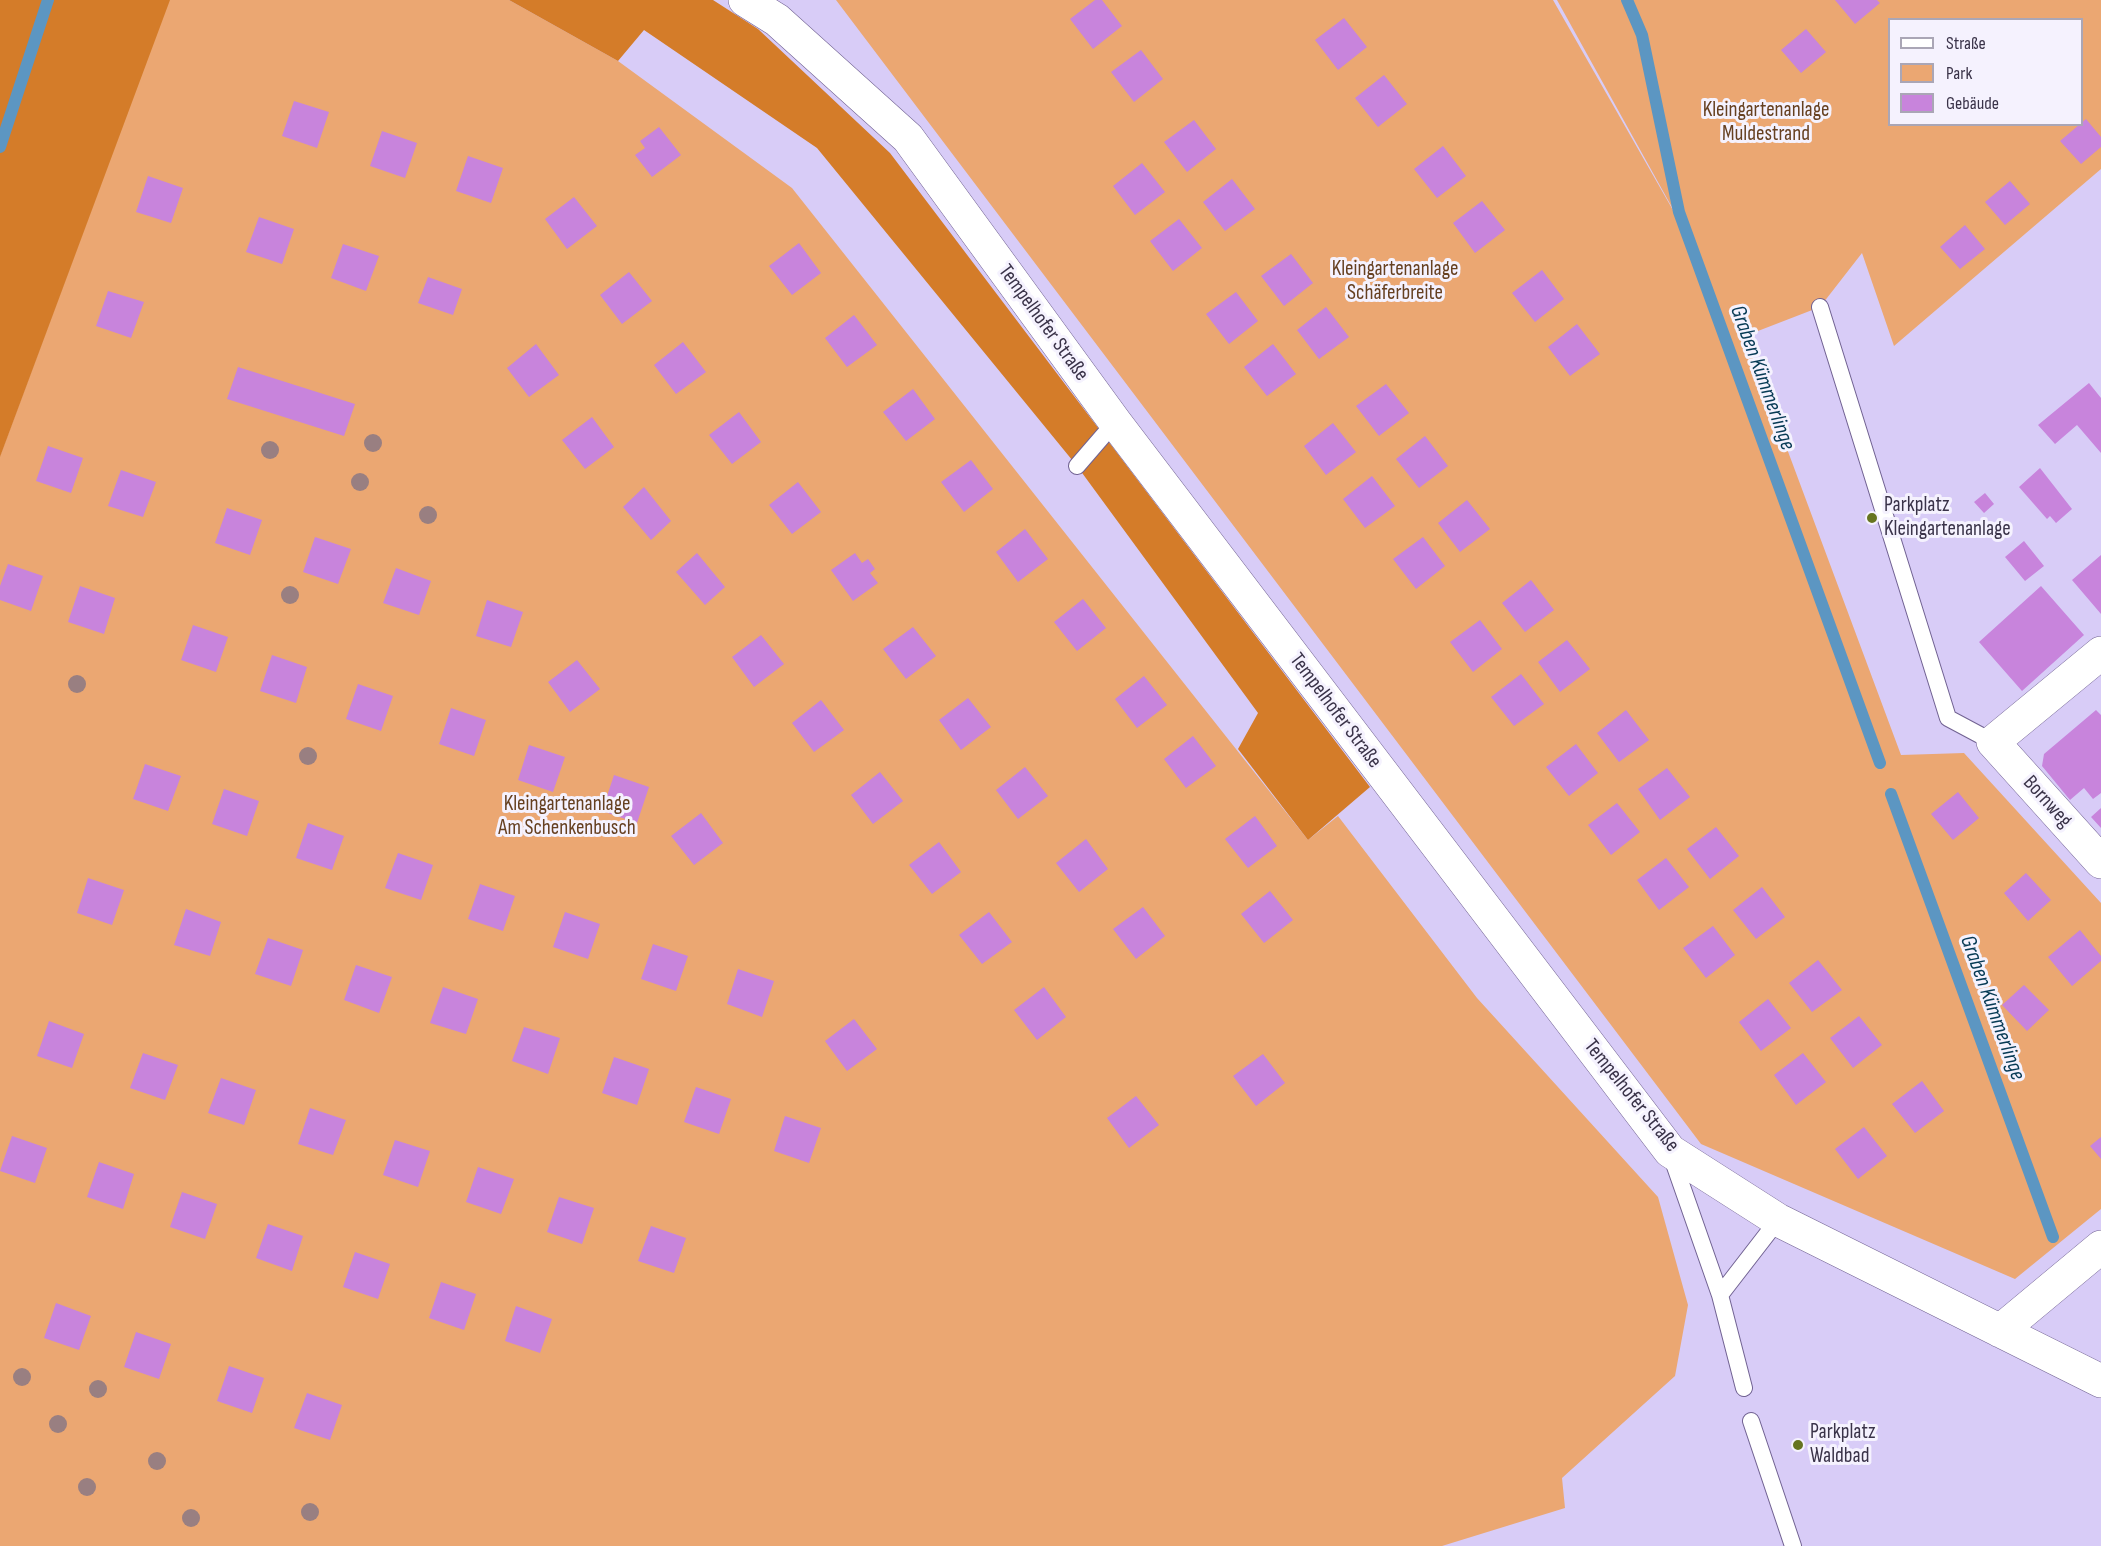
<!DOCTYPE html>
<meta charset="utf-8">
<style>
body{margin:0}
#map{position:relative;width:2101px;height:1546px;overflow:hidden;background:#d8ccf7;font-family:"Sofia Sans Condensed",sans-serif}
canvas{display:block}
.legend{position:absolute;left:1888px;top:18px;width:195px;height:108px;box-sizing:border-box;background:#f5f2fe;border:2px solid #aaa6b6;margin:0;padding:8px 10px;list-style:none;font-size:18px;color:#3a3349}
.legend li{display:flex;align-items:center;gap:12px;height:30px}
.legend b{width:30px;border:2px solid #aaa6b6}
</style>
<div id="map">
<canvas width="2101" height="1546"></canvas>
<ul class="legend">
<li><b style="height:8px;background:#fff"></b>Straße</li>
<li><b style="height:16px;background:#eba772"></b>Park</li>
<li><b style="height:16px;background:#c884dc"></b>Gebäude</li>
</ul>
</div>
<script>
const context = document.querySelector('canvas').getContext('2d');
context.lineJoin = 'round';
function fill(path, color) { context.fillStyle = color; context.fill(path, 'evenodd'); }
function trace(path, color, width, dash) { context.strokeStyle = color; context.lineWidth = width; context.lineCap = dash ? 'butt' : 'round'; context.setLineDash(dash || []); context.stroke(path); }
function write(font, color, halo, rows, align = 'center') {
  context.font = font + ' "Sofia Sans Condensed",sans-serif'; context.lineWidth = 6; context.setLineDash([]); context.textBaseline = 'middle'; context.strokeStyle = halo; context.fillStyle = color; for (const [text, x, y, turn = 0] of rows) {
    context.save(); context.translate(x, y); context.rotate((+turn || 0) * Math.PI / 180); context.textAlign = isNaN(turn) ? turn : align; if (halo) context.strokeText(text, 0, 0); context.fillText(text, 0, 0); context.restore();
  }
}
fill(new Path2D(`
 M169,0H509L618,61L792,188L1308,840L1338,816L1477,998L1658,1197L1688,1305L1675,1376L1562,1478L1565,1508L1442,1546H0V456Z
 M836,0H1553L1694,247L1557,0H2101V169L1894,346L1862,253L1820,307L1745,336L1901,755L1964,753L2101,903V1209L2015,1279L1701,1144ZM1890,20H2082V124H1890Z`), '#eba772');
fill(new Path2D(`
 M0,0H170L0,457Z
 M509,0H713L758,29L890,153L1370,787L1308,840L1238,749L1258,713L1077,466L817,148L644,30L618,61Z`), '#d47c29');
trace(new Path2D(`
 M1627,0L1642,35L1679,212L1880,763
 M0,147L48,0
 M1891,794L2053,1237`), '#5c96c2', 12);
fill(new Path2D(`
 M1095,0H1102L1122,26L1093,49L1070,19Z
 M1835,0H1877L1880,3L1855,24Z
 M1344,18L1367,47L1338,70L1315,40Z
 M1806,29L1826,52L1801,73L1781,50Z
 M1141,50L1163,79L1134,102L1111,72Z
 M1384,75L1407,104L1378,127L1355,98Z
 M294,101L329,112L317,148L282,136Z
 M2086,119L2101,137V147L2081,164L2060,141Z
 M1194,120L1216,149L1187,172L1164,142Z
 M659,127L681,155L652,177L635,155L645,148L640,141Z
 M382,131L417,143L405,178L370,166Z
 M1443,146L1466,176L1437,198L1414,169Z
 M468,156L503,168L491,203L456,191Z
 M1142,163L1165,192L1135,215L1113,186Z
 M148,176L183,188L171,223L136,212Z
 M1232,179L1255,209L1225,231L1203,202Z
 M2010,181L2030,204L2005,225L1985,202Z
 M574,197L597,226L567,249L545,219Z
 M1482,201L1505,230L1475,253L1453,223Z
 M259,217L294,229L282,264L246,252Z
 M1179,219L1202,248L1173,271L1150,241Z
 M1965,225L1985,249L1960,269L1940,247Z
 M799,243L821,273L792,295L769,266Z
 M343,244L379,256L366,291L331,278Z
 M1291,254L1313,283L1284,306L1261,276Z
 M1542,270L1564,299L1535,322L1512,293Z
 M629,272L652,301L622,324L600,295Z
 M428,277L462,289L453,315L418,303Z
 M108,291L144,302L131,338L96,326Z
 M1236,292L1258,321L1229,344L1206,314Z
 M1326,307L1349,337L1319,359L1297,330Z
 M854,315L877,345L847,367L825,338Z
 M1577,324L1600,354L1570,376L1548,347Z
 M683,342L706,372L676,394L654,365Z
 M536,344L559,375L529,397L507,368Z
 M1273,344L1296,374L1267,396L1244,367Z
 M238,367L355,404L344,436L227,399Z
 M2089,383L2101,398V453L2077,425L2055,444L2038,425Z
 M1386,384L1409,413L1379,436L1356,406Z
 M913,389L935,419L906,441L883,412Z
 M739,412L761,442L732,464L709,435Z
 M592,417L614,447L585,469L562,440Z
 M1333,423L1356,452L1326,475L1304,446Z
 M1425,436L1448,466L1419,488L1396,459Z
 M48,446L83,458L71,493L36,481Z
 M971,460L993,489L964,512L941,482Z
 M2040,468L2072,509L2056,523L2050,516L2047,519L2019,487Z
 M121,470L156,482L143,517L108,506Z
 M1372,476L1395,506L1365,528L1343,499Z
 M798,482L821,512L792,534L769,505Z
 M644,487L671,521L651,540L623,507Z
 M1985,493L1994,504L1984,513L1974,502Z
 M1467,500L1490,529L1460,552L1438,523Z
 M227,508L262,520L250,555L215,543Z
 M1025,529L1048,559L1018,582L996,552Z
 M315,537L351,549L338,584L303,572Z
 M1423,537L1445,566L1416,589L1393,559Z
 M2024,541L2044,566L2025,581L2005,557Z
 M697,553L725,587L705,605L676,572Z
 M855,553L862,563L868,559L875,569L870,573L878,583L853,601L831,570Z
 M2101,555V614L2072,580Z
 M8,564L43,576L31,611L0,600V586Z
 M396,568L431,581L419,615L383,603Z
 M1531,580L1554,610L1525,632L1502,603Z
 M80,586L115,598L104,634L68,622Z
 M2041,586L2084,635L2022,691L1979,642Z
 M1083,599L1106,628L1077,651L1054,622Z
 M487,600L523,612L511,647L476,636Z
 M1480,620L1502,649L1473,672L1450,642Z
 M193,625L228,637L216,672L181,660Z
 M913,627L936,656L906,679L883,649Z
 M761,635L784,664L754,687L732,657Z
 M1567,640L1590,669L1560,692L1538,662Z
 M272,655L307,667L296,703L260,691Z
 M577,660L600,689L570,712L548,682Z
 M1521,674L1544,704L1514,726L1491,697Z
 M1144,676L1167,705L1137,728L1115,699Z
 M358,684L393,696L381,731L346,719Z
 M968,698L991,727L961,750L939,720Z
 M821,700L844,730L814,752L792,723Z
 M451,708L486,720L474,756L439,744Z
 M1626,710L1649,740L1619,762L1597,733Z
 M2096,710L2101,715V793L2093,799L2084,788L2070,800L2042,766L2044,754Z
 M1193,736L1216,766L1186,788L1164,759Z
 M1576,744L1598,773L1569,796L1546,767Z
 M529,745L565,757L553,792L518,780Z
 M145,764L181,776L168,811L133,799Z
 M1025,767L1048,796L1018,819L996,790Z
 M1667,768L1690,797L1660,820L1638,789Z
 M880,772L903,801L873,824L851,795Z
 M614,775L649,787L637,823L602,811Z
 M224,789L259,801L247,836L212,824Z
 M1958,792L1979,818L1953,840L1931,814Z
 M1617,803L1640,832L1611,855L1588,825Z
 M2101,808V828L2091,817Z
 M701,813L723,843L694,865L671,836Z
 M1255,816L1277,846L1248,868L1225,839Z
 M308,823L344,836L332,870L296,858Z
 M1716,827L1739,856L1710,879L1687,849Z
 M1086,839L1108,869L1079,892L1056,863Z
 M939,842L961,872L932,894L909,865Z
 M398,853L433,865L421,900L385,888Z
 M1666,858L1689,887L1659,910L1637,880Z
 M2026,873L2051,900L2028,921L2004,893Z
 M88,878L124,890L112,925L77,913Z
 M480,884L515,896L503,931L468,919Z
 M1762,887L1785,917L1756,939L1733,910Z
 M1270,891L1293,920L1264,943L1241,914Z
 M1143,907L1165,936L1136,959L1113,929Z
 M186,909L221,922L210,956L174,945Z
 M565,912L600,924L588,959L553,947Z
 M989,912L1012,942L982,964L959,935Z
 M1713,926L1735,955L1706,978L1683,948Z
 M2080,930L2101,956V961L2072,986L2048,957Z
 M268,938L303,950L291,986L255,974Z
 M653,944L688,956L676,991L641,979Z
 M1818,960L1842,990L1812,1012L1789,983Z
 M356,965L392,977L379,1013L344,1000Z
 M738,969L774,981L762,1017L727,1004Z
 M2024,985L2049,1010L2027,1031L2002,1005Z
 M443,987L478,999L466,1034L430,1023Z
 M1044,987L1066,1017L1037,1040L1014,1010Z
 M1768,999L1791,1028L1761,1051L1739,1022Z
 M1859,1016L1882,1045L1853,1068L1830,1038Z
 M854,1019L877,1049L847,1071L825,1041Z
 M49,1021L84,1034L72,1068L37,1056Z
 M524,1027L560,1038L548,1074L512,1061Z
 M143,1053L178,1065L165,1100L130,1088Z
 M1803,1053L1826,1082L1796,1105L1774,1075Z
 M1263,1054L1285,1083L1256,1106L1233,1076Z
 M614,1057L649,1069L637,1105L602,1093Z
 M221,1078L256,1090L244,1125L208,1113Z
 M1922,1081L1944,1111L1915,1133L1892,1104Z
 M696,1087L731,1099L719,1134L684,1122Z
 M1136,1096L1159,1125L1129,1148L1107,1118Z
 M310,1108L346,1120L333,1155L298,1144Z
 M785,1116L821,1128L809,1163L774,1151Z
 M1864,1127L1887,1156L1858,1179L1835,1149Z
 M12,1136L47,1148L35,1183L0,1171Z
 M2101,1137V1159L2090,1146Z
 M395,1140L430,1151L418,1187L383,1175Z
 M99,1162L134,1174L123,1209L87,1197Z
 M478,1167L514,1179L501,1214L466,1202Z
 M182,1192L217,1204L205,1239L170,1227Z
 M559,1197L594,1208L582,1244L547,1232Z
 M268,1224L303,1236L292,1271L256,1258Z
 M651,1226L686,1238L674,1273L638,1261Z
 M355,1252L390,1264L378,1299L343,1287Z
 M441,1282L476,1294L464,1330L429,1318Z
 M56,1303L91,1316L79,1350L44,1338Z
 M516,1306L552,1319L540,1353L505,1341Z
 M136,1332L171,1344L159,1379L124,1367Z
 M229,1366L264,1378L252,1413L217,1401Z
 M307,1393L342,1405L330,1440L294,1428Z`), '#c884dc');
const service = new Path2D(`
 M1820,307L1948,718L1993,742
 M1077,466L1115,422
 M1671,1155L1720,1295L1744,1388
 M1720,1295L1778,1220
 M1751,1421L1793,1546`);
const minor = new Path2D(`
 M745,0L777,20L908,138L1115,422L1670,1151L1778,1220L2101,1381
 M2101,653L1993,742L2101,862
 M2000,1331L2101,1247`);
trace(service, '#716292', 18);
trace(minor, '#716292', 34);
trace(service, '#fff', 16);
trace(minor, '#fff', 33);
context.fillStyle = '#997f81';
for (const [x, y] of [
 [373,443],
 [270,450],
 [360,482],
 [428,515],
 [290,595],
 [77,684],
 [308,756],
 [22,1377],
 [98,1389],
 [58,1424],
 [157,1461],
 [87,1487],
 [310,1512],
 [191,1518]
]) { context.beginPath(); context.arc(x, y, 9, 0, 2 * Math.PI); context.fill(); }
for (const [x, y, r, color] of [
 [1872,518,6,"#667420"],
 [1798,1445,6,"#667420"]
]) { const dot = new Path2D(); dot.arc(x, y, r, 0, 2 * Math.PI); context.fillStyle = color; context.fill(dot); trace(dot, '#f5f2fe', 2); }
write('21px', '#664021', '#f5f2fe', [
 ["Kleingartenanlage",1766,111],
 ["Muldestrand",1766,135],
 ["Kleingartenanlage",1395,270],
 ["Schäferbreite",1395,294],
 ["Kleingartenanlage",567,805],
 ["Am Schenkenbusch",567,829]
]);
write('21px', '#3a3349', '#f5f2fe', [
 ["Tempelhofer Straße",1043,323,54],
 ["Tempelhofer Straße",1335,711,53],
 ["Bornweg",2047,802,48],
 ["Tempelhofer Straße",1631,1096,51]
]);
write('21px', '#3a3349', '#f5f2fe', [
 ["Parkplatz",1884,506],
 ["Kleingartenanlage",1884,530],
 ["Parkplatz",1810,1433],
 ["Waldbad",1810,1457]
], 'left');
write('italic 22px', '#073a55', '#f5f2fe', [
 ["Graben Kümmerlinge",1762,378,70],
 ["Graben Kümmerlinge",1992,1008,70]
]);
</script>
